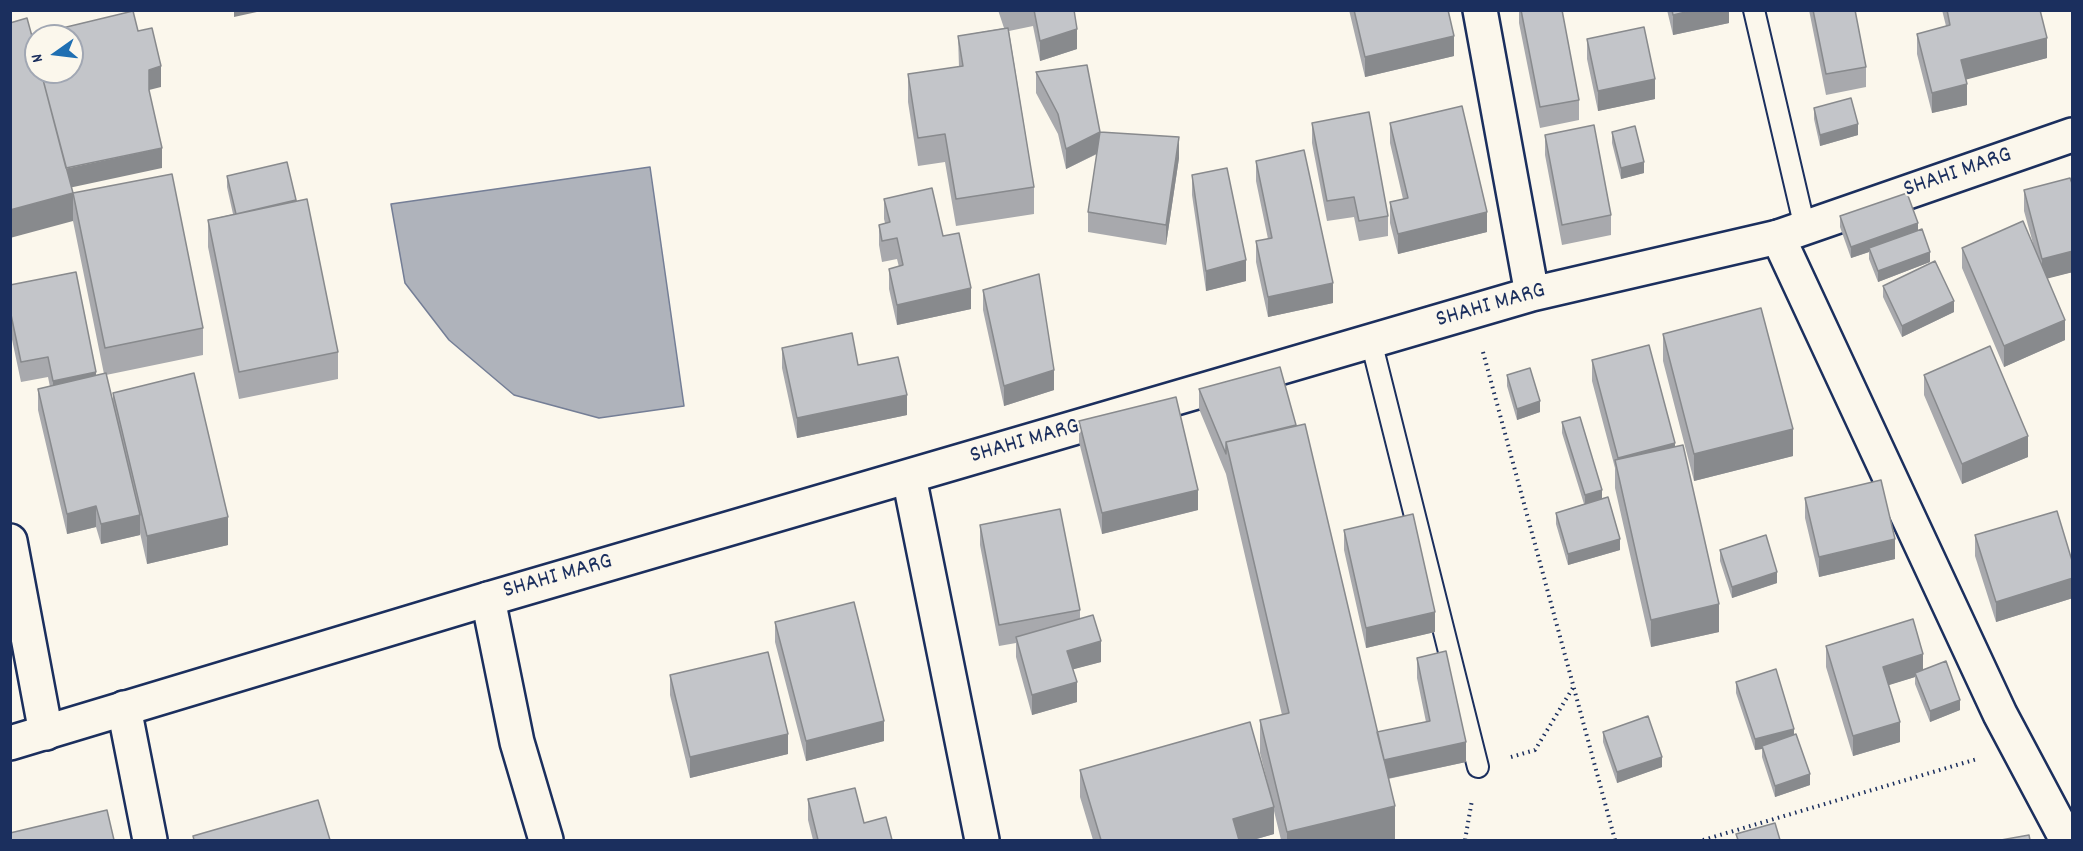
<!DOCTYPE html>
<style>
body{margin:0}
#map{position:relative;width:2083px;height:851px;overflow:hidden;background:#fbf7ec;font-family:Dekko,sans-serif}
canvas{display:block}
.frame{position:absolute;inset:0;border:12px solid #1b2f5e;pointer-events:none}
.north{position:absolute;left:24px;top:24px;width:60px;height:60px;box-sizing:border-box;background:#fbf7ec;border:2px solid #a1a7b3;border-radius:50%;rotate:256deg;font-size:16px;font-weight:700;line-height:24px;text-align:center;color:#1b2f5e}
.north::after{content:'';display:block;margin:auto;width:21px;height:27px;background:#1f6fb2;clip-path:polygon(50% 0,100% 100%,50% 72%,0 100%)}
</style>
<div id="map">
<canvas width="2083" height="851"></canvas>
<div class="frame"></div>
<div class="north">N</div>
</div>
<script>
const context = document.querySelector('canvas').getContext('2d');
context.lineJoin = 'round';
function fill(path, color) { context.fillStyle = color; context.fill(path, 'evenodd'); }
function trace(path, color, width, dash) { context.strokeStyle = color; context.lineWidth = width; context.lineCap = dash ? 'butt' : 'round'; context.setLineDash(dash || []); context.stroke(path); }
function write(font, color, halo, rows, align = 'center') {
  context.font = font + ' Dekko,sans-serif'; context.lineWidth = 4.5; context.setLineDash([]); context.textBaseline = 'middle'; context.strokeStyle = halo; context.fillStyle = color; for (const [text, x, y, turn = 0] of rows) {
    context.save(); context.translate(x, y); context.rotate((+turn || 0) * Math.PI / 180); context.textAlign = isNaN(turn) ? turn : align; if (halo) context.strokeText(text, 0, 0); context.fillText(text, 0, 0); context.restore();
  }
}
const water = new Path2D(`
 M650,167L684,406L599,418L514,395L449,340L405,283L391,204Z`);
fill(water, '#afb3bb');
trace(water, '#747e96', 1.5);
const lane = new Path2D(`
 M1754,10L1805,228
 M1371,341L1478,767`);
const street = new Path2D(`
 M1778,237L2000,714L2067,840
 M909,477L982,840
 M10,541L46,733
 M488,599L517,742L546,840
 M124,708L150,840`);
const secondary = new Path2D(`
 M1480,10L1532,294
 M10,743L488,599L1532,294L1778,237L2072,135`);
trace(lane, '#1b2f5e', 24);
trace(street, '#1b2f5e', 38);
trace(secondary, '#1b2f5e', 38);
trace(new Path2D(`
 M1483,352L1615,840
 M1511,757L1535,750L1574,686
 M1465,840L1472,800
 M1703,840L1977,759`), '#1b2f5e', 4, [1.5, 4.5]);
trace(lane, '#fbf7ec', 20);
trace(street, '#fbf7ec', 33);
trace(secondary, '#fbf7ec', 33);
fill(new Path2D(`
 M998,10H1074L1077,49L1040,61L1033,26L1009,31L1034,187V214L956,226L945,162L918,166L908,102V74L959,67L958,36L1004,28Z
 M1349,10H1448L1454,56L1365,77Z
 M1519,10H1562L1579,100V120L1540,128L1519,23Z
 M1667,10H1729V23L1673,35Z
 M1809,10H1855L1866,67V87L1826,95Z
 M1942,10H2040L2047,58L1966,79L1967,105L1932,113L1917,54V34L1946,26Z
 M1587,39L1655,99L1598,111L1587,59Z
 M1036,72L1100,132L1179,158L1166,245L1088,232V212L1097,154L1066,169L1058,134L1036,93Z
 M1814,108L1858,135L1820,146L1814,119Z
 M1312,123L1388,216V236L1359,241L1354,217L1327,221L1312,143Z
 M1390,123L1487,232L1398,254L1390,223V202L1403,199L1390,143Z
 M1612,132L1644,173L1621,179L1612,143Z
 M1545,135L1611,215V235L1562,245L1545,155Z
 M1256,161L1333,303L1268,317L1256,262V241L1268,239L1256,181Z
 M1192,175L1246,281L1206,291L1192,195Z
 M227,176L296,202L338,352V379L239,399L208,247V220L233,214L227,187Z
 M2073,186V272L2047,278L2065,340L2004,367L1962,268V248L2034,247L2024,211V190Z
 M73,193L203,328V355L106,375L113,405V393L228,545L147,564L140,533V535L101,544L96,527L67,534L38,410V389L50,387L48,377L21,382L10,330V285L96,376L104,374L73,221Z
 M884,199L943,236L971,309L897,325L889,289V269L899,267L897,259L882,262L879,245V225L885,223L884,219Z
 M1840,216L1918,230L1930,262L1878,282L1869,259V252L1851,258L1840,227Z
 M1883,286L1954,312L1902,337L1883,297Z
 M983,290L1054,390L1004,406L983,310Z
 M1663,334L1793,456L1694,481L1663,361Z
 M782,348L907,415L797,438L782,368Z
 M1592,360L1675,447L1719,632L1651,647L1615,488V468L1592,381Z
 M1507,375L1540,412L1517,420L1507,386Z
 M1924,375L2028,457L1962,484L1924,395Z
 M1199,389L1377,732L1426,722L1417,678V658L1466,762L1388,779L1395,839L1387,840H1281L1274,811V834L1253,840H1093L1080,797V770L1268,785L1260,753V720L1282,715L1226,474L1199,409Z
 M1079,421L1198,510L1102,534L1079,442Z
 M1562,422L1602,499L1620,550L1568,565L1556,524V513L1584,504L1562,433Z
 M1805,498L1895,559L1819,577L1805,518Z
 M980,525L1080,610V619L1101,662L1073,669L1077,702L1032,715L1016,657V643L999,646L980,545Z
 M1344,530L1435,632L1366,648L1344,550Z
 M1975,535L2073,564V598L1996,622L1975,556Z
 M1720,550L1777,583L1732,598L1720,561Z
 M775,622L884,741L806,761L775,642Z
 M1826,646L1923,670L1960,710L1930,722L1915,684V677L1888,685L1900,742L1853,756L1826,667Z
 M670,675L788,754L690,778L670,695Z
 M1736,682L1794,735L1810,785L1775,797L1762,757V749L1755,750L1736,693Z
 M1603,732L1662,767L1617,783L1603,742Z
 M808,799L864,823L892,840H813L808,820Z`), '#a8a9ad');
fill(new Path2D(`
 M234,10H266L234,17Z
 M1694,10H1729V23L1673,35V15Z
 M1077,29V49L1040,61V41Z
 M1454,36V56L1365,77V57Z
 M2047,38V58L1961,81V60Z
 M161,66V87L149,90V70Z
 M1655,79V99L1598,111V91Z
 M1967,84V105L1932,113V93Z
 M1858,124V135L1820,146V135Z
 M1100,132V152L1066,169V149Z
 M1179,137V158L1166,245V225Z
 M162,148V168L64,189V169Z
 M1644,162V173L1621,179V168Z
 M73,193V221L10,238V210Z
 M296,200V211L236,214Z
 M1487,212V232L1398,254V234Z
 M1918,223V234L1869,248V252L1851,258V247Z
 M2073,251V272L2042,280V259Z
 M1930,252V262L1878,282V271Z
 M1246,260V281L1206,291V271Z
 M1333,283V303L1268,317V297Z
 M971,288V309L897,325V305Z
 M1954,301V312L1902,337V326Z
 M2065,320V340L2004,367V346Z
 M1054,370V390L1004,406V386Z
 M96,372V392L53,402V381Z
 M907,395V415L797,438V418Z
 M1540,401V412L1517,420V409Z
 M1793,429V456L1694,481V454Z
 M2028,436V457L1962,484V464Z
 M1675,443V463L1618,472V458Z
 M1198,490V510L1102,534V513Z
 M1602,490V501L1585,506V495Z
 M96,506V527L67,534V514Z
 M140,515V535L101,544V524Z
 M228,517V545L147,564V536Z
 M1620,539V550L1568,565V554Z
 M1895,539V559L1819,577V557Z
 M1777,572V583L1732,598V587Z
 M2073,578V598L1996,622V602Z
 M1719,604V632L1651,647V620Z
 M1435,612V632L1366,648V628Z
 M1101,641V662L1067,671V651Z
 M1923,654V675L1915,673V677L1883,687V667Z
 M1077,682V702L1032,715V695Z
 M1960,700V710L1930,722V711Z
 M884,721V741L806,761V741Z
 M1900,722V742L1853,756V736Z
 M1794,729V740L1762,746V749L1755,750V739Z
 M788,734V754L690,778V757Z
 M1466,742V762L1381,780V760Z
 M1662,757V767L1617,783V772Z
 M1810,774V785L1775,797V786Z
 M1395,806V839L1387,840H1287V832Z
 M1274,807V834L1253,840H1233V819Z`), '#888a8d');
const building = new Path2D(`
 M1034,10H1074L1077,29L1040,41Z
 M1354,10H1448L1454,36L1365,57Z
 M1521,10H1562L1579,100L1540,107Z
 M1672,10H1694L1673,15Z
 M1813,10H1855L1866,67L1826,74Z
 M1947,10H2040L2047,38L1961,60L1967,84L1932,93L1917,34L1950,25Z
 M133,11L138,31L152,28L161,66L149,70V90L162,148L66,168L41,72H72V36H55L54,30Z
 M27,18L36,51V72H41L73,193L10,210V23Z
 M1644,27L1655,79L1598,91L1587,39Z
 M1008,28L1034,187L956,199L945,134L918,138L908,74L963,66L958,36Z
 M1087,65L1100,132L1179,137L1166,225L1088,212L1100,132L1066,149L1058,114L1036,72Z
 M1851,98L1858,124L1820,135L1814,108Z
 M1462,106L1487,212L1398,234L1390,202L1408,198L1390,123Z
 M1369,112L1388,216L1359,221L1354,197L1327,201L1312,123Z
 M1594,125L1611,215L1562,225L1545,135Z
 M1635,126L1644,162L1621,168L1612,132Z
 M1304,150L1333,283L1268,297L1256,241L1272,238L1256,161Z
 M287,162L296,200L236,214L227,176Z
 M1227,168L1246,260L1206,271L1192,175Z
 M172,174L203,328L105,348L73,193Z
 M2070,178L2073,186V251L2042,259L2024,190Z
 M932,188L943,236L959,233L971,288L897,305L889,269L903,265L897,238L882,241L879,225L890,222L884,199Z
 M1907,193L1918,223L1851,247L1840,216Z
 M307,199L338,352L239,372L208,220Z
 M2023,221L2065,320L2004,346L1962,248Z
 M1922,229L1930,252L1878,271L1869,248Z
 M1935,261L1954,301L1902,326L1883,286Z
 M76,272L96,372L53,381L48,357L21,362L10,310V285Z
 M1039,274L1054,370L1004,386L983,290Z
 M1761,308L1793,429L1694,454L1663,334Z
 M852,333L858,365L898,357L907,395L797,418L782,348Z
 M1649,345L1675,443L1618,458L1592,360Z
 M1990,346L2028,436L1962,464L1924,375Z
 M1280,367L1296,425L1226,442V454L1199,389Z
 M1530,368L1540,401L1517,409L1507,375Z
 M106,373L140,515L101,524L96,506L67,514L38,389Z
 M194,373L228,517L147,536L113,393Z
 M1176,397L1198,490L1102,513L1079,421Z
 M1580,417L1602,490L1585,495L1562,422Z
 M1305,424L1395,806L1287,832L1260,720L1289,713L1226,442Z
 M1683,445L1719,604L1651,620L1615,460Z
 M1881,480L1895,539L1819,557L1805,498Z
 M1608,497L1620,539L1568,554L1556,513Z
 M1060,509L1080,610L999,625L980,525Z
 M2057,511L2073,564V578L1996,602L1975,535Z
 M1413,514L1435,612L1366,628L1344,530Z
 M1766,535L1777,572L1732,587L1720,550Z
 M854,602L884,721L806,741L775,622Z
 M1093,615L1101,641L1067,651L1077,682L1032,695L1016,637Z
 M1913,619L1923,654L1883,667L1900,722L1853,736L1826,646Z
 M1446,651L1466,742L1384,760L1377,732L1430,721L1417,658Z
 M768,652L788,734L690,757L670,675Z
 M1946,661L1960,700L1930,711L1915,673Z
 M1776,669L1794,729L1755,739L1736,682Z
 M1648,716L1662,757L1617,772L1603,732Z
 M1250,722L1274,807L1233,819L1239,840H1101L1080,770Z
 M1796,734L1810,774L1775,786L1762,746Z
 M855,788L864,823L886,817L892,840H818L808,799Z
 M318,800L330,840H194L193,836Z
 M107,810L114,840H10V833Z
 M1775,823L1780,840H1738L1736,834Z
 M2029,835L2030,840H2001Z`);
fill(building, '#c3c5c9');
trace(building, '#888a8d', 1.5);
write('24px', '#1b2f5e', '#fbf7ec', [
 ["SHAHI MARG",1958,174,-19],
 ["SHAHI MARG",1491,307,-16],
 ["SHAHI MARG",1025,443,-16],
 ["SHAHI MARG",558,578,-16]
]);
</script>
